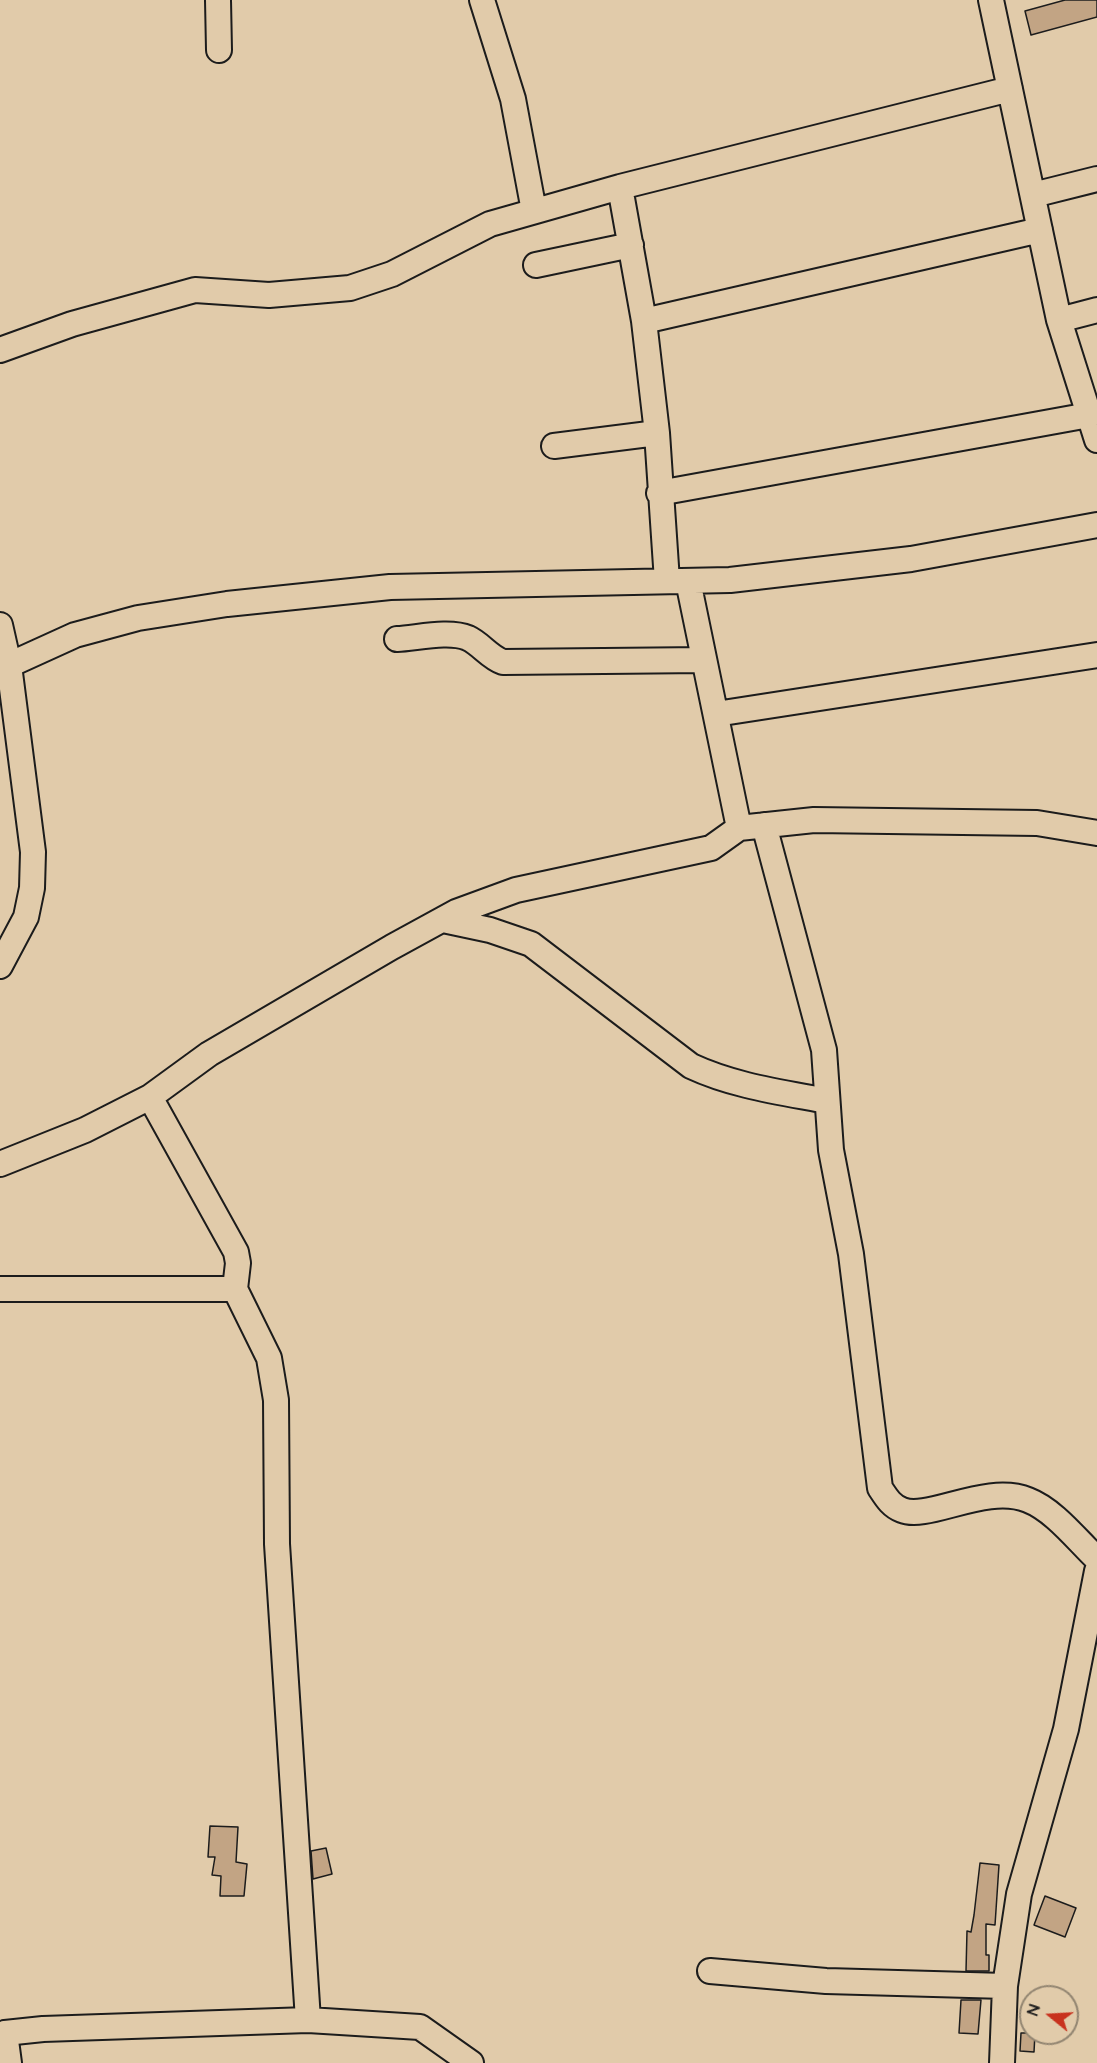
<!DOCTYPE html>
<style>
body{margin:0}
#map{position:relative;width:1097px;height:2063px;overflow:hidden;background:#e1cbaa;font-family:"Architects Daughter",sans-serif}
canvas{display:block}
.north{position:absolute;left:1019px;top:1985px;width:60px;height:60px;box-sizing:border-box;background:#e1cbaa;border:2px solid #928571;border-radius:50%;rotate:288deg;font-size:16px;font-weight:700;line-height:24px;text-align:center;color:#1c1c1c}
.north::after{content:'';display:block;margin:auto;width:21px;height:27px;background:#c8321e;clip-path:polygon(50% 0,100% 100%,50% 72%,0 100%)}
</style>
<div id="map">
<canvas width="1097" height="2063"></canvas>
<div class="north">N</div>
</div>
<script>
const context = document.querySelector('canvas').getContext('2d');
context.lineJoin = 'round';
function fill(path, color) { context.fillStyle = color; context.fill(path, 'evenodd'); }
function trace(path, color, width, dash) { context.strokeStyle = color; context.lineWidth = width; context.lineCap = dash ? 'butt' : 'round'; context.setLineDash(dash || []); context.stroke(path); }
const building = new Path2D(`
 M1065,0H1097V17L1031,35L1025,11Z
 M210,1826L238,1827L236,1862L247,1864L244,1896H220L221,1876L212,1875L215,1857H208Z
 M326,1848L332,1874L313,1879L311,1851Z
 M980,1863L999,1865L995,1925L986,1924V1955H989V1971H966L967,1931L971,1932L974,1915Z
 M1045,1896L1076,1908L1065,1937L1034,1925Z
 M961,2000H981L978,2034L959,2033Z
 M1021,2033H1035L1034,2052L1020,2051Z`);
fill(building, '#c2a484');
trace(building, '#1c1c1c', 1.5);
const minor = new Path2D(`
 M218,0L219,50
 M482,0L513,99L534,211
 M991,0L1059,320L1097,440
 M620,187L644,321L657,433L667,581
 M1033,195L1097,179
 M536,265L631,245
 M1059,320L1097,310
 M644,321L1040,230
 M0,350L72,324L195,290L269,295L350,288L392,274L490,224L620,187L1010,89
 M554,446L657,433
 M659,493L1089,415
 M688,581L739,828
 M0,625L9,665L33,852L32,888L26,917L0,966
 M397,639C417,638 449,630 468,638C481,644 489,657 503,662L704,660
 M9,665L75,635L138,618L227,604L390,587L730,580L911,559L1097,525
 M716,714L1097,655
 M764,825L824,1050L831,1150L851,1254L880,1488C886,1497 891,1506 902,1510C928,1521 986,1483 1028,1500C1054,1510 1077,1540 1097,1559
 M443,920L490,930L531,944L691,1066C734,1086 780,1092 827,1101
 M150,1097L236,1252L238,1263L235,1289
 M0,1164L85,1130L150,1097L209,1054L392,947L456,912L516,890L711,848L739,828L814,820L1037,823L1097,833
 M0,1289H235L269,1358L276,1400L277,1544L308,2020
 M710,1971L826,1981L1005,1986
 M9,2063L5,2033L43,2029L308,2020L420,2027L471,2063
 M1002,2063L1005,1986L1019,1894L1066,1729L1097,1571`);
trace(minor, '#1c1c1c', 28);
trace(minor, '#e1cbaa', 24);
</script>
